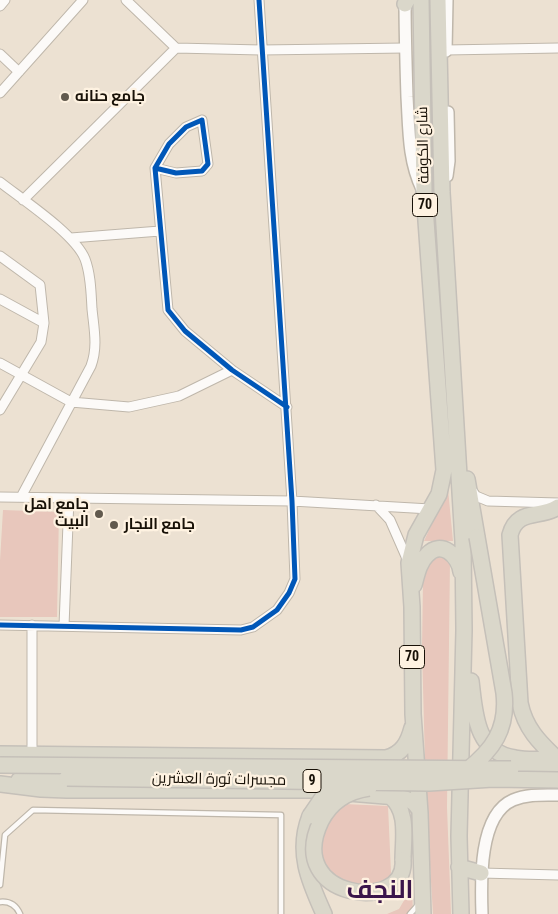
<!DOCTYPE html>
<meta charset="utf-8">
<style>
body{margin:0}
canvas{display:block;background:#ece1d2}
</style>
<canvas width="558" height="914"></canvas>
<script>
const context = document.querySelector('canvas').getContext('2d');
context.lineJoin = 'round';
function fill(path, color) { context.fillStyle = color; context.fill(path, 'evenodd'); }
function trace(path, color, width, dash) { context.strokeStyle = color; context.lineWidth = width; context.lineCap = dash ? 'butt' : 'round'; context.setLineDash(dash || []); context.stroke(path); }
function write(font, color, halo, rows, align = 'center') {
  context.font = font + ' "Roboto Condensed",Cairo,sans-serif'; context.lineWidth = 4.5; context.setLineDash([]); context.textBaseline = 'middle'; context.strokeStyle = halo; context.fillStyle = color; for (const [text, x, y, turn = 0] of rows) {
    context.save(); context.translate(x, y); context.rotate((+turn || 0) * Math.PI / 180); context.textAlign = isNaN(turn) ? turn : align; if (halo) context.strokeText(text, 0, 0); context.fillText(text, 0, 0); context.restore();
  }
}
fill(new Path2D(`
 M448,489L453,541H424Z
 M3,510L59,512L57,617H0V561Z
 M443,557L450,560L447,807L451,914H433L426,799L422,649L423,580L429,563L435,558Z
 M344,804L388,806L391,873L386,885L365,894L327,873C325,865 322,857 322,849C322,833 330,812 344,804Z
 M412,887L413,914H387L399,909Z`), '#e8c7bc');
const lane = new Path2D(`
 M0,885L5,835L33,810L281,815V914
 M0,902C10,901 16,905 20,914
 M410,914L418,905`);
const street = new Path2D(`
 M126,0L176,48L261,50L405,48
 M0,6L5,0
 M446,50L558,48
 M0,54L19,72
 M0,93L83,0
 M155,168L176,173L202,171L208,164L202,120L186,127L169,144L155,168L168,310L185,331L232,370L287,407
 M0,182C23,200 75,234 85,259C91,275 91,293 92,309C94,329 98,347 91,366L21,497
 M23,200L176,48
 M71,238L160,231
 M0,256L40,285L44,323L41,342L0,410
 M0,299L44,323
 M0,363L71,402L129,407L179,396L232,370
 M471,489L476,496L488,501L558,503
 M0,497L292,501L430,509
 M376,505L390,520L408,561
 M0,625L241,630L253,627L277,610L289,593L295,579L292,501L259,0
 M64,626L69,498
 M32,754V625
 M481,873L558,875`);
const secondary = new Path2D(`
 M405,0C405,33 406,65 407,97C409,129 408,160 422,189
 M446,51L447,0
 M447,176L449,161L448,112
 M482,914C481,884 478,815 513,800C527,794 542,795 558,795`);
const highway = new Path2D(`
 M421,0L424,193L444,470L439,494L416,535L409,563L412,607L413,714L420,813L423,914
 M438,0L442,192L463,542L464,630L459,836L461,914
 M405,4L407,0
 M467,479L477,537
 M414,585C417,574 419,563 427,555C441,539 459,556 461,572
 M471,681C475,713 475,752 515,758C529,761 544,759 558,759
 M0,754L386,758C402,754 408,743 412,728
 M557,759C539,742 525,728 520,703L510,535C517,508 540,519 558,507
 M511,769L558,770
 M19,780L67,778
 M0,784L41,789L67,790H312L397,797C407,799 414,800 419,809
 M390,796C409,811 403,839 403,860
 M310,816C296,852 309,881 324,914
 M459,867L481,873`);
trace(lane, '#bfb7ab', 7);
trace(street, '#bfb7ab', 11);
trace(secondary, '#bfb7ab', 14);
trace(highway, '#c5c0b9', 18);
trace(lane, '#fcfaf8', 4.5);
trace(street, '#fcfaf8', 9);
trace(secondary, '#fcfaf8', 11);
trace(highway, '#dad7ca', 15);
const highwayBridge = new Path2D(`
 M0,765L511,769
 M466,771C493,750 508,729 504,693L477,537
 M67,778L429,783L493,779L558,780
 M369,788C348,791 331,801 321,821C283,900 408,914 403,860
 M310,816L325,794L345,782`);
trace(highwayBridge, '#c5c0b9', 18, []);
trace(highwayBridge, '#dad7ca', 15);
trace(new Path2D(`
 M155,168L176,173L202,171L208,164L202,120L186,127L169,144L155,168L168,310L185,331L232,370L287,407
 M0,625L241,630L253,627L277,610L289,593L295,579L292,501L259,0`), '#0057b8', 5);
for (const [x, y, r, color] of [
 [65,97,5,"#625a4e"],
 [99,514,5,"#625a4e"],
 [114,525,5,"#625a4e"]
]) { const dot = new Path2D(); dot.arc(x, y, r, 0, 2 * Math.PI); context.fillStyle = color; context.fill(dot); trace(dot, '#fef2e1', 2); }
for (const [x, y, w] of [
 [425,205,25],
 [412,657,25],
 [312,781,18]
]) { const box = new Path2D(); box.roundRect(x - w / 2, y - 11.5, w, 23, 4); context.fillStyle = '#fef2e1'; context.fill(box); trace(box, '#181107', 1); }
write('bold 14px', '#181107', null, [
 ["70",425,205],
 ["70",412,657],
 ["9",312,781]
]);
write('bold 15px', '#181107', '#fef2e1', [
 ["جامع حنانه",75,97],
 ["جامع اهل",89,505,"right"],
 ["البيت",89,522,"right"],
 ["جامع النجار",124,525]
], 'left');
write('15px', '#181107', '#fef2e1', [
 ["شارع الكوفة",424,145,-91],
 ["مجسرات ثورة العشرين",219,780,1]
]);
write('bold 25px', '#3b154b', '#fef2e1', [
 ["النجف",380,892]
]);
</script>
